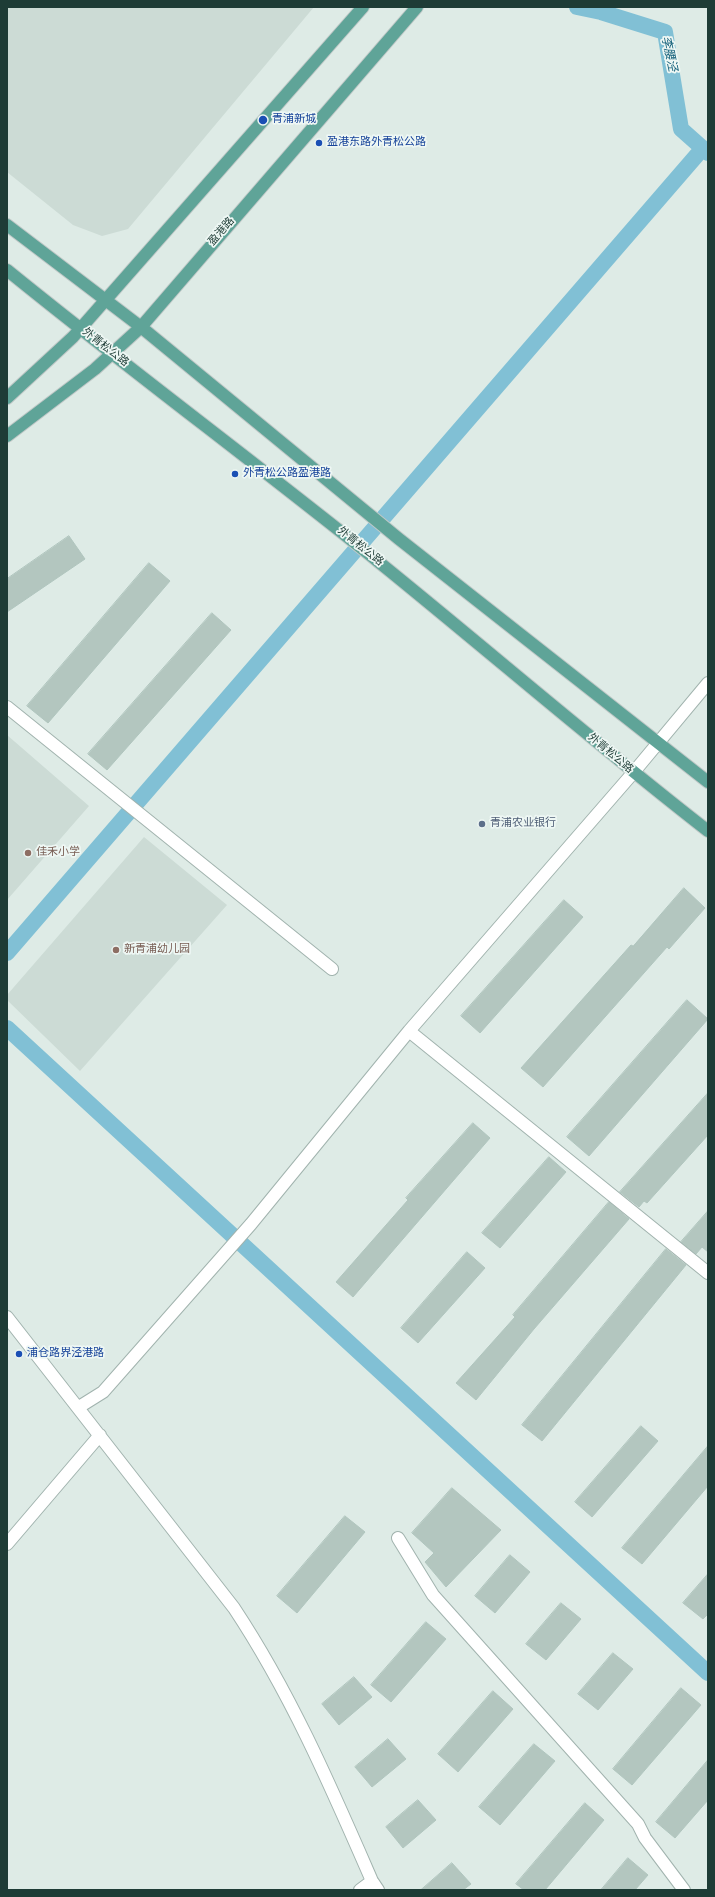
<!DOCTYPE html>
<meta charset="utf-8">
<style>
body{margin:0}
#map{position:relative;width:715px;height:1897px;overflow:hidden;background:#deebe6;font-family:Overpass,sans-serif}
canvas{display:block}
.frame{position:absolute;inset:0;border:8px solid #1e3c36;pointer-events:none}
</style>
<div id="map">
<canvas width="715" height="1897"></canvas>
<div class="frame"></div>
</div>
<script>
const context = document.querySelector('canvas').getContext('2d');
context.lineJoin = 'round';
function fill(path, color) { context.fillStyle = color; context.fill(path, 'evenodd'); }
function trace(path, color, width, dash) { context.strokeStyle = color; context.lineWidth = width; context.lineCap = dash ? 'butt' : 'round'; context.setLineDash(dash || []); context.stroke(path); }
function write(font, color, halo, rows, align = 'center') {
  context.font = font + ' Overpass,"Noto Sans SC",sans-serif'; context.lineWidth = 3.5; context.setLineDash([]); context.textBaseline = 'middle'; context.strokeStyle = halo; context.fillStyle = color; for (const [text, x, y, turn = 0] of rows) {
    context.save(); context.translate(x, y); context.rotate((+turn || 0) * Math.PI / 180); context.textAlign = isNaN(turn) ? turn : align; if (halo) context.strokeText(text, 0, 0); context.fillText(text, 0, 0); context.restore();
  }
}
fill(new Path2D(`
 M7,7H314L128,229L102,236L73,225L7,172Z
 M7,735L89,806L7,900Z
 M144,837L227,905L80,1071L7,1000V995Z`), '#ccdbd5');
trace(new Path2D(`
 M577,7L601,12L665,32L681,129L708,153
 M7,953L703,148
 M7,1028L708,1673`), '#81c0d5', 16);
const building = new Path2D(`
 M69,536L85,559L7,612V579Z
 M149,563L170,581L48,723L27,706Z
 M212,613L231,630L107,770L88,754Z
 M684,888L705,908L669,949L667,947L543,1087L521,1068L631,945L633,946Z
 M564,900L583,917L480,1033L461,1016Z
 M687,1000L708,1019L589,1156L567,1137Z
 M708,1093V1135L647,1203L644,1201L639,1207L620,1192Z
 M473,1123L490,1138L353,1297L336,1282L408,1200L406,1198Z
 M549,1157L566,1172L500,1248L482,1233Z
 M609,1202L629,1219L534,1329L476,1400L456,1383L515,1317L513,1315Z
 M708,1211V1252L702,1247L696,1254L681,1242Z
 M666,1249L686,1265L542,1441L522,1425Z
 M467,1252L485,1268L418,1343L401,1328Z
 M641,1426L658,1441L592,1517L575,1502Z
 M708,1446V1486L642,1564L622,1548Z
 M452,1488L501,1530L446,1587L425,1562L434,1553L412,1533Z
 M345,1516L365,1532L297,1613L277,1596Z
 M510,1555L530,1572L495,1613L475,1596Z
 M708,1574V1614L703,1619L683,1603Z
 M561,1603L581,1619L546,1660L526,1644Z
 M426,1622L446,1639L391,1702L371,1685Z
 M613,1653L633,1669L598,1710L578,1694Z
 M354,1677L372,1697L339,1725L322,1704Z
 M681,1688L701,1705L632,1785L613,1769Z
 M493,1691L513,1709L458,1772L438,1754Z
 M388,1739L406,1759L372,1787L355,1767Z
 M534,1744L555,1761L500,1825L479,1807Z
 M708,1760V1800L675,1838L656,1822Z
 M418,1800L436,1820L403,1848L386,1827Z
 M585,1803L604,1820L545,1890H524L516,1884Z
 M628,1858L648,1875L635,1890H601Z
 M452,1863L471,1884L463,1890H421Z`);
fill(building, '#b3c6bf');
trace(building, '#b0c5be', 1);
const minor = new Path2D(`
 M7,707L332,969
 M409,1031L708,1273
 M7,1317L234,1608C291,1694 331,1787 372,1881L378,1890
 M79,1407L103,1392L251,1224L409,1031L633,773L708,683
 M398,1538L433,1595L638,1824L645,1838L684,1890
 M7,1544L100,1435
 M360,1890L372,1881`);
const major = new Path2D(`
 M7,225L141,327L399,539L708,782
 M7,270C130,370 257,464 380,563C490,652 596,744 708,831
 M7,398L73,337L363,7
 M7,436L95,369L141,327L417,7`);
trace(minor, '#a1b3ae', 14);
trace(major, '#c0c8c7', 14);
trace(minor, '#fff', 12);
trace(major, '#5fa498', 12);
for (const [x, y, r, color] of [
 [263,120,5,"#1a4fb4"],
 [319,143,4,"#1a4fb4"],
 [235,474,4,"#1a4fb4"],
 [482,824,4,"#5c6f8a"],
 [28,853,4,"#8d6e63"],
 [116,950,4,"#8d6e63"],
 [19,1354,4,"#1a4fb4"]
]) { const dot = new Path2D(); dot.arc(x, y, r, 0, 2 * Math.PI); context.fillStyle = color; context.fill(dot); trace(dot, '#eef7f4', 1.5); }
write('11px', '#164399', '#eef7f4', [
 ["青浦新城",272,120],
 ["盈港东路外青松公路",327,143],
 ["外青松公路盈港路",243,474],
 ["浦仓路界泾港路",27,1354]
], 'left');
write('11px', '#1e3c36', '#eef7f4', [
 ["盈港路",222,232,-49],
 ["外青松公路",105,348,38],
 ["外青松公路",360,547,39],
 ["外青松公路",610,754,40]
]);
write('11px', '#4e5e75', '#eef7f4', [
 ["青浦农业银行",490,824]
], 'left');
write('11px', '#785e54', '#eef7f4', [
 ["佳禾小学",36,853],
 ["新青浦幼儿园",124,950]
], 'left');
write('italic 12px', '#15617b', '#eef7f4', [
 ["李腰泾",668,54,78]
]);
</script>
